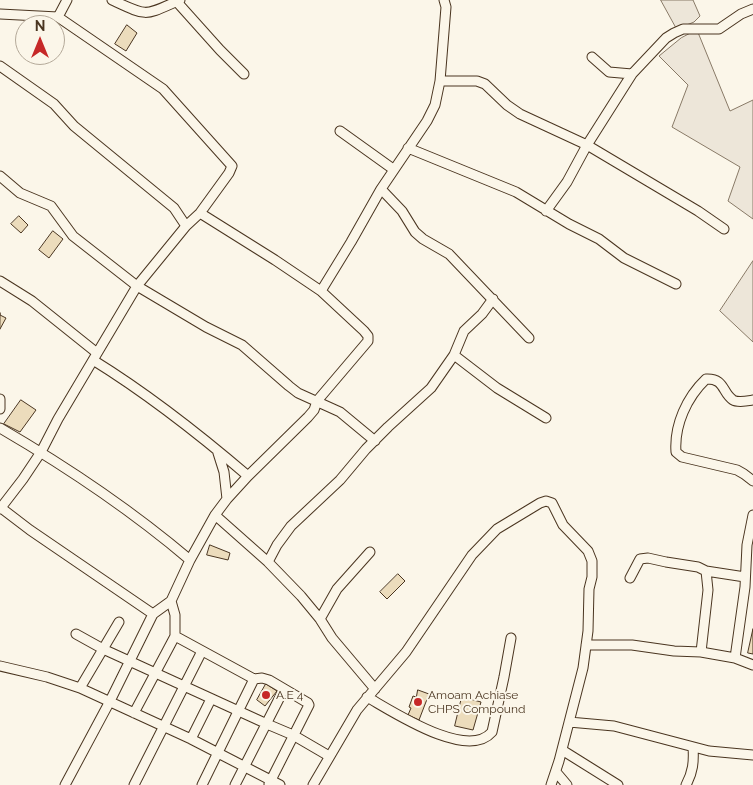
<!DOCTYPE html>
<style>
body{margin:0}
#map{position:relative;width:753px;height:785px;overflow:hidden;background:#fbf6e9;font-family:Raleway,sans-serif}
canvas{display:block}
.north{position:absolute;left:15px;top:15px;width:50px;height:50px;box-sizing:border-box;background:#fbf6e9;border:1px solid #b4a999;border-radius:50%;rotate:0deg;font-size:14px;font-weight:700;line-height:20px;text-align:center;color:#4a3520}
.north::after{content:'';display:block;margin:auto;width:18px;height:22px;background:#c62828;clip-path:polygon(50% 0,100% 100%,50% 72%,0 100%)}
</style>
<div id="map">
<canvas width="753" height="785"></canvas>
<div class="north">N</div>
</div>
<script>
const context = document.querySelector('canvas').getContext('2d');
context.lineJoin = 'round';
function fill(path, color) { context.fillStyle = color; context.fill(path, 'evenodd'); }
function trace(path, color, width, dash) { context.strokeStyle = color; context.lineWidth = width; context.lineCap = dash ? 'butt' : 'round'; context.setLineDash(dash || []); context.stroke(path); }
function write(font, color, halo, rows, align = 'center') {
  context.font = font + ' Raleway,sans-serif'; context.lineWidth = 4; context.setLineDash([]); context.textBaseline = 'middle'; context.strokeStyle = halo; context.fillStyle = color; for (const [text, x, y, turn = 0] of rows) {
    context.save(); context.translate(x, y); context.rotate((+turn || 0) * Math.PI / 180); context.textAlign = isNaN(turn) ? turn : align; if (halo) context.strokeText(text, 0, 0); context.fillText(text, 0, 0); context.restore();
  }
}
const green = new Path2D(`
 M661,0H693L700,16L694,22L677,29Z
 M697,30L730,111L753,100V219L728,201L740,167L672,127L688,85L659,56L681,38Z
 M753,261V342L720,311Z`);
fill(green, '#ede6d9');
trace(green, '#887966', 1);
const building = new Path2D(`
 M127,25L137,33L126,51L115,44Z
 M19,216L28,225L21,233L11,224Z
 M53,231L63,239L49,258L39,250Z
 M0,313V315L6,318L0,329Z
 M21,400L36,410L20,432L4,424Z
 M210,545L230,553L228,560L207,555Z
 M398,574L405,581L387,599L380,592Z
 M753,629V654L748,653Z
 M266,684L277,691L265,706L257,700Z
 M418,690L429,694L419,720L408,715L411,708L409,707L413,696L416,697Z
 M462,697L481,702L473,730L455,726Z`);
fill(building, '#ecdcbc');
trace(building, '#4a3520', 1);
const minor = new Path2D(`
 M112,0C149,17 143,16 180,0
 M177,2L220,50L244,74
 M0,14L58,17L163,89L232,166L229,173L200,213L186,226L137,286L58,419L41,452L23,479L0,509
 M58,17L67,0
 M592,57L609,72L632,74
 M0,66L54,104L74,126L174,208L186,226
 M440,81H477L485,84L507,105L520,114L587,145L698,211L724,229
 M340,131L393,169
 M408,148L516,192L569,224L599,239L624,258L676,284
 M0,176L20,193L51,206L73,236L137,286L206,327L242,345L289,386L298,393L340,412L375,441
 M381,189L402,211L415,232L423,239L449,254L529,338
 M546,211L567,182L587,145L632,74L666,38L674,33L683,29H719L741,14L753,9
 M0,281L32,301L97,353
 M321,291L351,242L381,189L427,121L435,105L440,81L446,7L444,0
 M454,355L497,388L546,418
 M93,360C148,394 199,434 248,476
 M0,399V409
 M753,400C747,401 738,403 733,400C722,393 725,378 706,379C687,397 674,425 676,452L682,457L737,470L744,474L753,481
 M0,428C67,467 131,510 190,560
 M218,453L224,472L227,499
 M0,507L30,530L153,614
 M215,515L268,562L301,596L320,619L332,638L375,689
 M268,562L277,545L291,526L340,480L366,449L388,427L431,388L454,355L464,331L482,314L493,299
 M630,578L640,559L648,558L666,562L698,567L706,571L745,577
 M171,601L175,615V636L254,679L262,678L269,680L308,703L309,705L269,784
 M320,619L337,589L370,552
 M76,634L103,649L267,724L293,735L329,756
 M586,645H632L674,651L701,652L735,658L753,665
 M701,652L708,590L706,571
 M735,658L745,587L747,545L753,515
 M0,666L47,677L80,688L191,739L280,785
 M80,688L119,622
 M367,697C392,711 467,761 492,732L504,677L511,638
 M134,713L175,636
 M569,722L614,726L709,751L753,755
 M191,739L211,699
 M562,750L618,785
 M556,772L567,785
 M65,785L110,701L153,614L171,601L190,560L215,515L227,499L248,476L308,417L314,410L317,401L368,341V336L364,331L321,291L275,260L200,213
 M134,785L202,651
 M202,785L254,679
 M235,785L284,689
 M313,785L357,710L406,652L472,555L497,529L540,503L546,501L552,503L563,525L588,551L592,561V577L589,589L588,631L583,668L559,761L551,785
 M686,785C693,772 694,762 693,747`);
trace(minor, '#4a3520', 11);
trace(minor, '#fbf6e9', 9);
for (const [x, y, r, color] of [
 [266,695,5,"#c62828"],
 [418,702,5,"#c62828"]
]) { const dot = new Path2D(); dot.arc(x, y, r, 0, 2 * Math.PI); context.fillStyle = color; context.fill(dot); trace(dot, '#fbf6e9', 2); }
write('12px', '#4a3520', '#fbf6e9', [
 ["A.E 4",276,695],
 ["Amoam Achiase",428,695],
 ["CHPS Compound",428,709]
], 'left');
</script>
